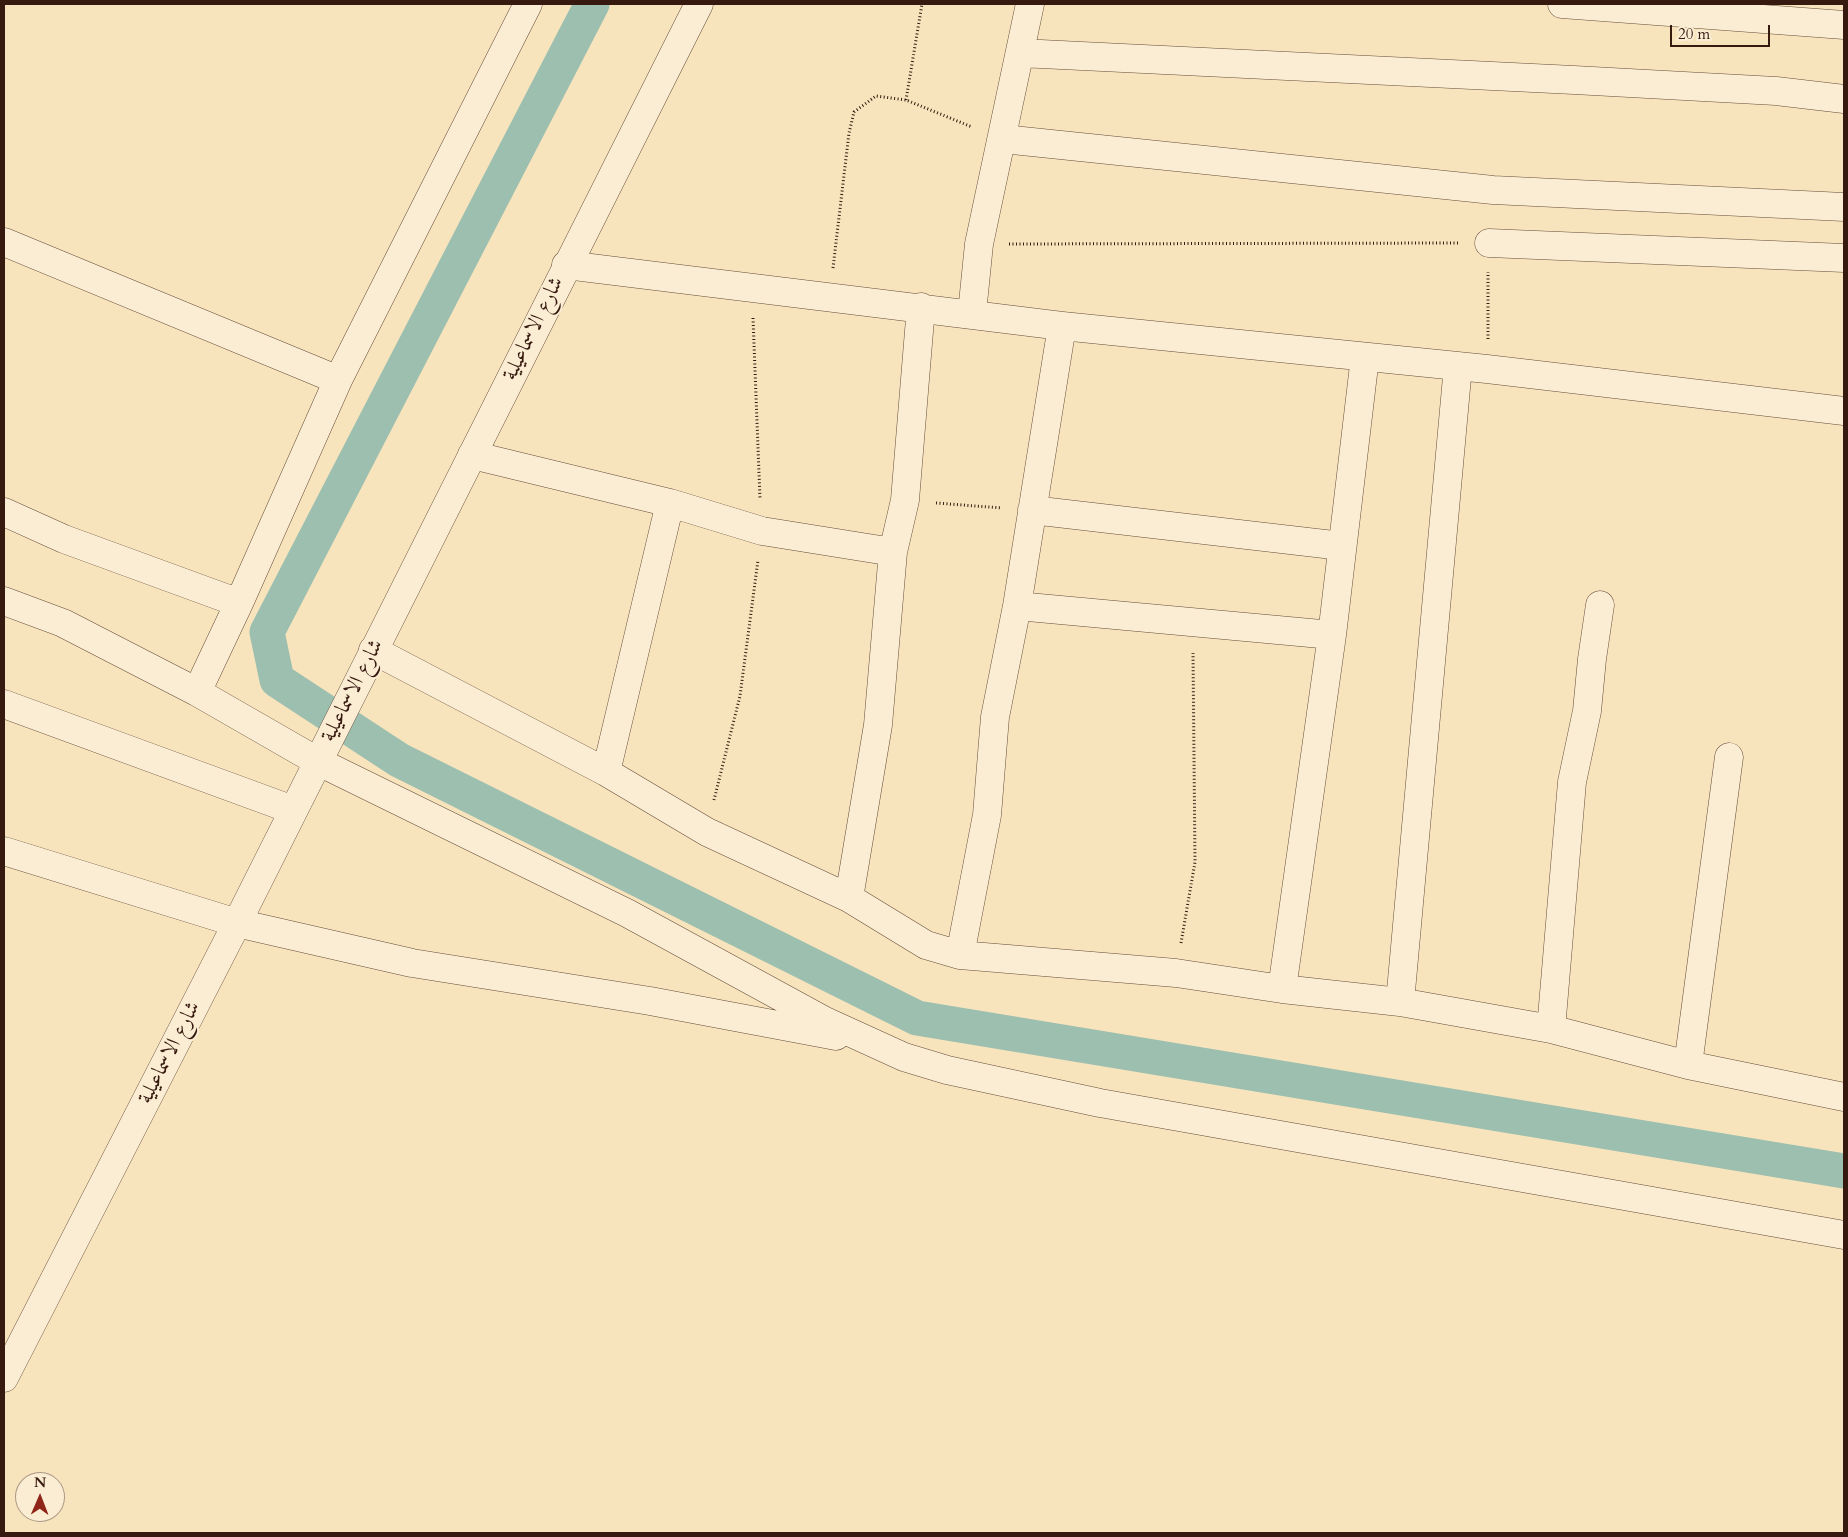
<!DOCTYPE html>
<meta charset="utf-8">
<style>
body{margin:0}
#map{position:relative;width:1848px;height:1537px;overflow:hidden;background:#f8e4bc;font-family:Cardo,serif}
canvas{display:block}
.frame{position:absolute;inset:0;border:5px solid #36190f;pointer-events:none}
.north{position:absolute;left:15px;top:1472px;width:50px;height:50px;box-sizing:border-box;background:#faedd3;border:1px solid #ac9885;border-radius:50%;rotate:1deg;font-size:14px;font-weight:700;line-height:20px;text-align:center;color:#36190f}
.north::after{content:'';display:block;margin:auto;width:18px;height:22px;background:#8f2418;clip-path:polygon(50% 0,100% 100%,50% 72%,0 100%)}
.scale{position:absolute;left:1670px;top:25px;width:100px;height:22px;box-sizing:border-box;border:2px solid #36190f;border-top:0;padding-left:6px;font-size:15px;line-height:18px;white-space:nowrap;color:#36190f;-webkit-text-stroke:4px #faedd3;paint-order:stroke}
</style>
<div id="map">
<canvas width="1848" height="1537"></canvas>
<div class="frame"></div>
<div class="north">N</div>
<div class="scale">20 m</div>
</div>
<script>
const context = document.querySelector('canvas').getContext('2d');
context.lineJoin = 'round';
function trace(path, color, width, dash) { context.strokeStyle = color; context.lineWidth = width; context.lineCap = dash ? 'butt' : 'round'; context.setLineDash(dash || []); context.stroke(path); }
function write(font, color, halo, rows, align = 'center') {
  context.font = font + ' Cardo,Amiri,serif'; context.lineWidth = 4; context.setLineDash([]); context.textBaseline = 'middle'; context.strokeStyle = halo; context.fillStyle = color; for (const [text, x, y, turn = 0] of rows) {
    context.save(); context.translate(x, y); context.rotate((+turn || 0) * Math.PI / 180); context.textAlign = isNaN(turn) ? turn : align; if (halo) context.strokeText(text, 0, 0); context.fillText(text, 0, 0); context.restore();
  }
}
trace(new Path2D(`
 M592,4L267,632L277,680L399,760L917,1018L1844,1171`), '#9dbfb0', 35);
const minor = new Path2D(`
 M1562,4L1844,25
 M1020,53L1574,80L1776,91L1844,99
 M1003,139L1493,190L1844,207
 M4,242L338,380
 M1489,243L1844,258
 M566,265L1062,326L1487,369L1844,411
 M972,313L979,244L1030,4
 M472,455L670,503L762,531L893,552
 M1032,510L1342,546
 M4,512L64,539L239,603L338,380L528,4
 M4,601L63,623L197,692L317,761L627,913L825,1021L904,1057L947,1070L1100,1103L1844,1235
 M1017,606L1332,635
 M373,650L606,772L707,832L849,898L926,945L960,955L1176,973L1282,989L1400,1002L1551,1029L1688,1065L1844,1097
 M197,692L239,603
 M4,704L293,810
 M606,772L670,503
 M4,851L237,923L412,963L650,1001L836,1036
 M849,898L878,725L893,552L905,500L921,307
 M960,955L987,815L995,717L1017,606L1062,326
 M1282,989L1332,635L1365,357
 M1400,1002L1458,366
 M1551,1029L1572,782L1587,711L1592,659L1600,605
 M1688,1065L1729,757`);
const tertiary = new Path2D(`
 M4,1378L237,923L699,4`);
trace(minor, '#664c3a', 29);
trace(tertiary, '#664c3a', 29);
trace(new Path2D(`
 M906,100L922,4
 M1009,244L1458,243
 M833,268L849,133L854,112L876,96L906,100L972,127
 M753,318L760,499
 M1488,339V272
 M936,503L1002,508
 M714,800L740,696L758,560
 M1181,943L1195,862L1193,653`), '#36190f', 3, [1, 2.5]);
trace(minor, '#faedd3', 28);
trace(tertiary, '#faedd3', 28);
write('21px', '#36190f', '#faedd3', [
 ["شارع الاسماعيلية",534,329,-64],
 ["شارع الاسماعيلية",353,691,-63],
 ["شارع الاسماعيلية",170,1053,-63]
]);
</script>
